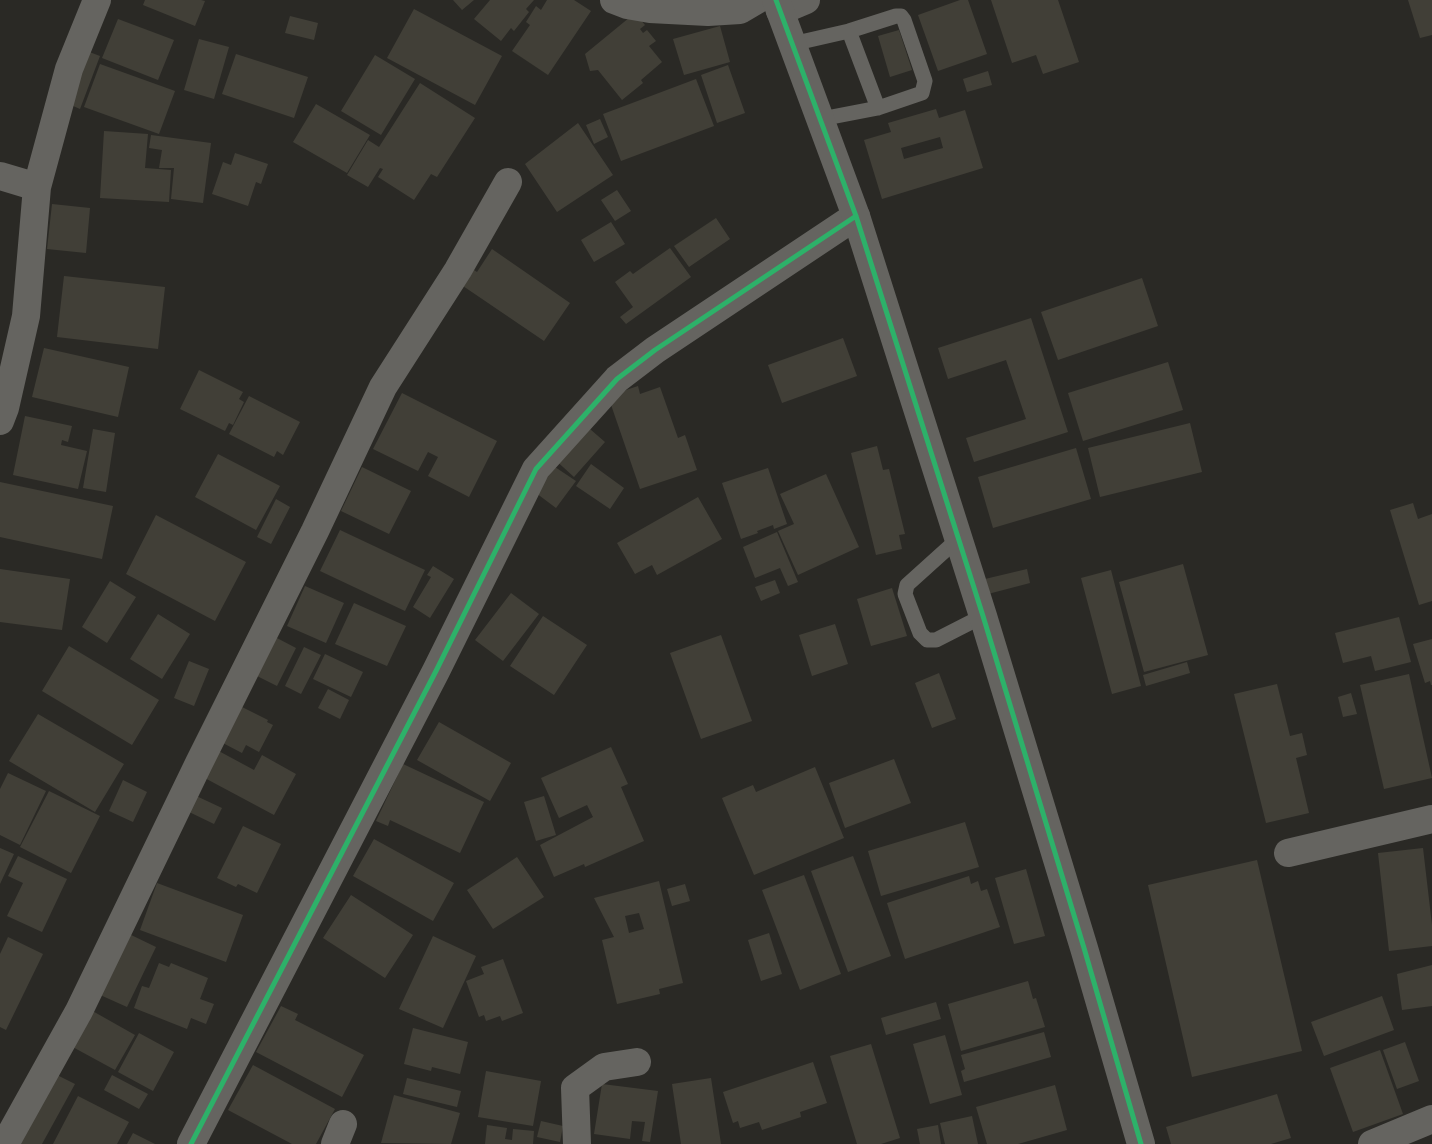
<!DOCTYPE html>
<style>
body{margin:0}
canvas{display:block;background:#2a2925}
</style>
<canvas width="1432" height="1144"></canvas>
<script>
const context = document.querySelector('canvas').getContext('2d');
context.lineJoin = 'round';
function fill(path, color) { context.fillStyle = color; context.fill(path, 'evenodd'); }
function trace(path, color, width, dash) { context.strokeStyle = color; context.lineWidth = width; context.lineCap = dash ? 'butt' : 'round'; context.setLineDash(dash || []); context.stroke(path); }
fill(new Path2D(`
 M145,0H201L205,1L195,26L143,5Z
 M453,0H474L462,10Z
 M490,0H534L526,9L529,12L514,31L511,28L501,41L474,19Z
 M547,0H574L591,11L548,75L512,51L530,25L526,22L536,6L541,10Z
 M960,0H968L987,54L938,71L918,15Z
 M991,0H1058L1079,62L1043,74L1036,55L1012,63Z
 M1408,0H1432V35L1420,38Z
 M414,9L502,56L475,105L387,58Z
 M635,13L645,25L640,29L643,33L647,30L656,41L649,46L662,62L641,80L643,83L622,100L598,70L590,71L585,54Z
 M290,16L318,23L314,40L285,33Z
 M118,19L174,40L158,80L102,58Z
 M720,26L730,62L684,75L673,39Z
 M899,30L912,70L890,77L878,36Z
 M199,39L229,47L214,99L184,90Z
 M84,50L100,56L80,109L64,102Z
 M236,54L308,77L294,118L222,94Z
 M375,55L415,79L381,135L341,111Z
 M100,64L175,91L159,134L84,107Z
 M728,65L745,113L717,123L701,75Z
 M988,71L992,85L967,92L963,79Z
 M696,79L714,126L621,161L603,114Z
 M420,83L475,118L437,177L431,174L414,200L378,177L383,169L380,168L368,187L347,175L368,140L379,147Z
 M316,104L370,135L347,173L293,142Z
 M936,109L939,118L965,110L983,168L882,199L864,140L891,132L888,123ZM940,137L943,148L904,159L901,148Z
 M600,119L608,137L594,144L586,125Z
 M578,123L613,175L557,212L525,164Z
 M104,131L148,134L145,168L171,170L169,202L100,198Z
 M151,135L211,143L203,203L171,199L174,168H159L162,150L149,148Z
 M235,153L268,164L261,184L256,182L248,206L212,194L223,162L231,165Z
 M617,190L631,211L615,221L601,200Z
 M52,204L90,208L86,253L47,249Z
 M716,218L730,239L689,267L674,246Z
 M611,222L625,244L594,262L581,240Z
 M670,248L691,277L626,324L620,317L633,307L615,282L630,271L633,274Z
 M492,249L570,303L544,341L463,286L474,270L477,272Z
 M64,276L165,287L158,349L57,337Z
 M1142,278L1158,326L1058,360L1041,312Z
 M1031,318L1068,432L974,462L966,438L1026,419L1006,360L948,379L938,348Z
 M843,338L857,376L782,403L768,365Z
 M44,348L129,367L118,417L32,397Z
 M1168,362L1183,410L1083,441L1068,393Z
 M199,370L243,392L239,399L244,402L233,425L229,423L225,431L180,409Z
 M638,386L640,394L660,387L678,438L685,435L697,470L640,489L608,396Z
 M402,393L497,441L469,497L428,476L438,457L428,452L418,471L373,449Z
 M249,396L300,422L283,455L277,451L274,457L229,434Z
 M25,416L72,426L68,442L62,440L61,445L87,451L78,489L13,475Z
 M583,423L605,442L574,477L552,457Z
 M1190,423L1202,472L1100,497L1088,448Z
 M93,429L115,433L106,492L83,488Z
 M877,446L883,470L889,469L905,534L899,535L902,549L876,555L851,453Z
 M1076,448L1091,499L993,528L978,477Z
 M218,454L280,486L256,530L195,497Z
 M591,464L624,488L610,509L576,486Z
 M362,467L411,491L389,534L341,511Z
 M555,467L576,481L556,508L536,493Z
 M768,468L787,524L774,529L773,525L757,531L758,533L741,539L722,483Z
 M826,474L859,547L798,575L778,531L794,524L780,494Z
 M0,482L113,506L102,559L0,537Z
 M698,497L722,539L657,575L652,565L635,574L617,543Z
 M276,499L290,507L271,544L257,537Z
 M1413,503L1418,519L1432,514V601L1419,605L1390,510Z
 M156,515L246,562L215,621L126,574Z
 M340,530L425,570L405,611L320,571Z
 M777,532L798,582L788,586L780,568L755,578L743,547Z
 M1183,564L1208,655L1144,672L1119,582Z
 M433,566L454,579L430,618L413,607L431,577L427,575Z
 M0,569L70,579L62,630L0,622Z
 M1027,569L1030,583L988,594L985,579Z
 M1111,570L1141,686L1112,694L1081,578Z
 M775,580L780,593L761,601L755,587Z
 M110,581L136,597L107,643L82,627Z
 M305,586L344,603L326,643L287,626Z
 M892,588L907,636L871,646L857,599Z
 M511,593L539,614L503,661L475,640Z
 M354,603L406,626L387,666L335,644Z
 M158,614L190,634L162,679L130,659Z
 M543,616L587,645L554,695L510,666Z
 M1399,617L1411,662L1375,671L1371,656L1343,663L1335,633Z
 M835,624L848,664L812,676L799,635Z
 M721,635L752,721L701,739L670,653Z
 M275,637L296,648L277,686L255,675Z
 M1432,639V685H1431L1430,681L1425,683L1413,644Z
 M69,646L159,700L132,745L42,691Z
 M304,647L321,655L301,694L285,686Z
 M325,654L363,672L351,697L313,679Z
 M189,661L209,669L194,706L174,698Z
 M1187,662L1190,673L1146,686L1143,675Z
 M939,673L956,719L932,728L915,683Z
 M1409,674L1432,778L1384,789L1360,685Z
 M1277,684L1290,736L1302,733L1307,755L1296,758L1309,813L1266,823L1234,694Z
 M328,689L349,700L340,719L318,708Z
 M1351,693L1357,714L1343,717L1338,697Z
 M238,705L268,720L267,722L273,725L259,752L246,745L242,753L219,741Z
 M38,714L124,764L95,812L9,761Z
 M439,722L511,763L490,801L417,760Z
 M611,747L628,784L621,787L644,841L585,867L584,864L554,877L540,845L593,817L587,805L559,818L541,778Z
 M215,749L254,770L262,755L296,774L274,815L201,776Z
 M894,759L911,803L845,828L829,783Z
 M403,764L484,802L460,853L390,820L388,826L376,821Z
 M815,767L844,838L754,875L722,798L753,785L756,792Z
 M8,773L46,791L20,845L0,835V789Z
 M123,780L147,792L133,822L109,811Z
 M49,791L100,816L71,873L20,847Z
 M192,794L222,808L214,824L185,810Z
 M544,796L556,835L536,841L524,802Z
 M965,822L979,867L881,896L868,851Z
 M243,826L281,844L257,893L238,884L236,887L217,878Z
 M374,839L454,883L433,921L353,876Z
 M0,848L14,854L0,884Z
 M1423,848L1432,925V946L1389,951L1378,853Z
 M18,856L67,879L42,932L7,916L23,883L8,876Z
 M853,856L891,956L848,972L811,871Z
 M517,857L544,897L493,929L467,890Z
 M1257,860L1302,1051L1192,1077L1148,885Z
 M1026,869L1045,936L1014,944L995,878Z
 M804,875L841,974L800,990L762,890Z
 M969,876L971,884L978,881L981,891L987,889L1000,927L905,959L887,903Z
 M659,881L683,983L659,989L660,994L617,1004L602,940L614,937L594,898ZM639,913L644,929L629,933L625,916Z
 M157,883L243,915L226,962L140,930Z
 M685,884L690,901L672,906L667,889Z
 M351,895L413,935L385,978L323,938Z
 M127,933L156,947L127,1007L98,994Z
 M769,933L782,974L761,981L748,940Z
 M433,936L476,956L443,1028L399,1009Z
 M8,937L43,954L6,1030L0,1027V954Z
 M503,959L523,1013L502,1021L500,1016L486,1021L484,1015L479,1017L466,981L484,974L481,967Z
 M159,963L169,967L171,963L208,978L200,999L214,1004L206,1024L191,1018L187,1029L134,1008L142,986L149,988Z
 M1432,965V1006L1402,1010L1397,974Z
 M1028,981L1033,999L1036,998L1045,1027L961,1051L948,1004Z
 M1382,996L1394,1030L1324,1056L1311,1022Z
 M936,1002L941,1019L886,1035L881,1018Z
 M281,1006L298,1014L295,1020L364,1055L342,1097L256,1052Z
 M89,1009L135,1035L115,1070L69,1045Z
 M413,1028L468,1042L460,1074L432,1067L431,1071L404,1064Z
 M1044,1032L1051,1057L964,1082L961,1071L965,1069L961,1055Z
 M139,1033L174,1052L153,1091L118,1072Z
 M945,1035L962,1095L930,1104L913,1044Z
 M1405,1042L1419,1081L1397,1089L1383,1050Z
 M871,1044L900,1138L881,1144H857L830,1056Z
 M1380,1050L1403,1114L1353,1132L1330,1068Z
 M813,1062L827,1103L800,1112L801,1117L762,1130L759,1122L740,1128L738,1121L733,1123L723,1092Z
 M253,1065L335,1109L316,1144H292L228,1110Z
 M49,1071L75,1084L42,1144H10Z
 M486,1071L541,1081L533,1126L478,1117Z
 M112,1075L148,1094L139,1109L104,1090Z
 M407,1078L461,1091L457,1107L403,1094Z
 M711,1078L721,1144H681L672,1084Z
 M602,1084L658,1091L650,1142L642,1141L645,1122L632,1121L630,1139L594,1134Z
 M1055,1085L1067,1130L1018,1144H987L976,1107Z
 M1277,1094L1291,1138L1271,1144H1171L1166,1127Z
 M394,1095L460,1113L451,1144L381,1143Z
 M78,1096L129,1122L117,1144H53Z
 M972,1116L978,1144H945L940,1123Z
 M541,1121L563,1126L560,1142L537,1137Z
 M487,1125L507,1128L505,1139L512,1140L513,1129L534,1131L533,1144H485Z
 M938,1125L941,1144H920L917,1129Z
 M133,1133L155,1144H127Z`), '#413f37');
trace(new Path2D(`
 M849,31L878,108
 M792,44L849,31L896,16H901L904,20L925,81L922,93L878,108L821,119
 M958,539L907,585L905,594L920,633L927,640H936L983,616`), '#656460', 15);
trace(new Path2D(`
 M614,0L627,5L650,9L708,12L740,10L757,0
 M780,11L806,0
 M0,176L37,187
 M0,421L5,408L26,316L37,187L69,69L97,0
 M1288,853L1432,819
 M5,1144L79,1011L199,763L315,531L383,387L458,270L508,182
 M191,1144L436,671L536,469L617,379L655,350L856,216
 M335,1144L343,1124
 M577,1144L575,1088L604,1067L637,1062
 M1372,1144L1432,1119`), '#656460', 28);
trace(new Path2D(`
 M776,0L856,216L983,616L1084,948L1141,1144`), '#656460', 28);
trace(new Path2D(`
 M776,0L856,216L983,616L1084,948L1141,1144
 M191,1144L436,671L536,469L617,379L655,350L856,216`), '#2db169', 5);
</script>
